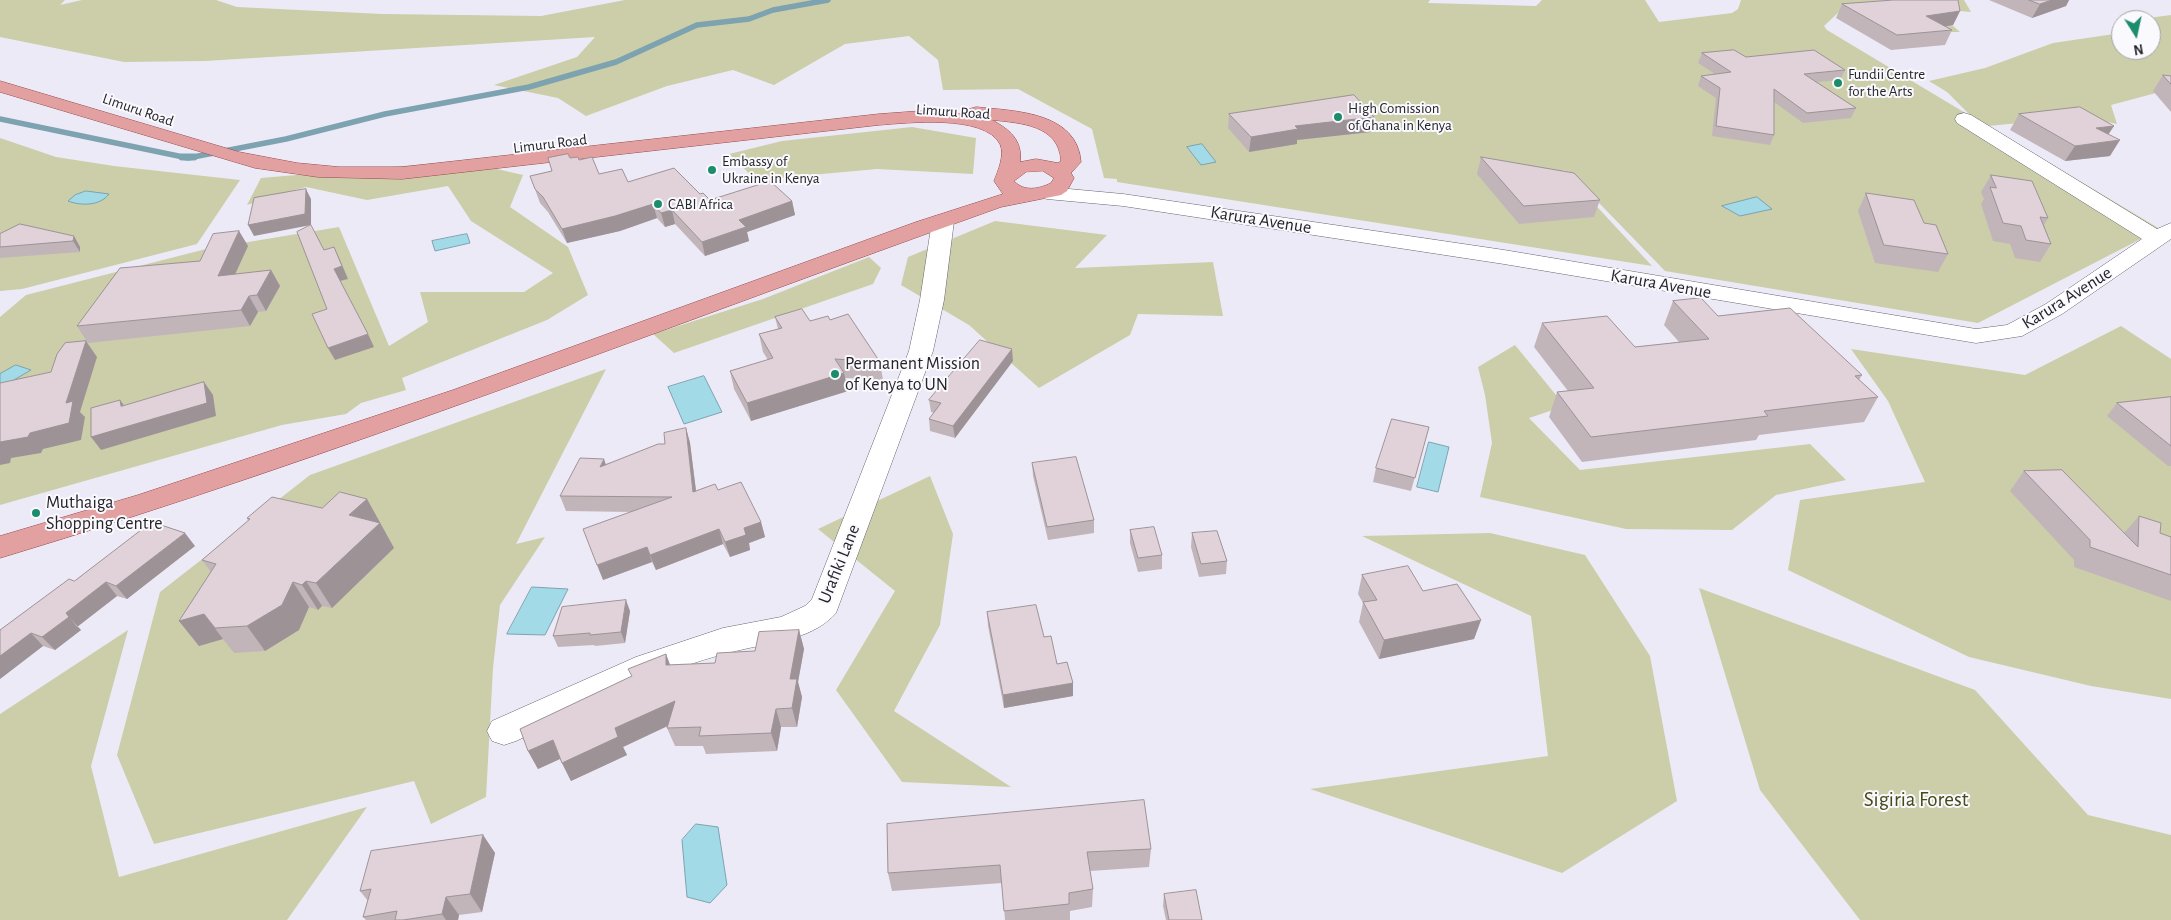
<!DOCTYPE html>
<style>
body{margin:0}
#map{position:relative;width:2171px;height:920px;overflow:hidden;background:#edeaf7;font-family:"Alegreya Sans",sans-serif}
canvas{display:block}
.north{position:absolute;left:2111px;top:10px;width:50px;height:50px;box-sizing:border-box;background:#faf9fe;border:1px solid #a5a4a9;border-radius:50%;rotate:170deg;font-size:14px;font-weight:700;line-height:20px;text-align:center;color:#252429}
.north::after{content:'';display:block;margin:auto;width:18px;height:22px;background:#1b8c6c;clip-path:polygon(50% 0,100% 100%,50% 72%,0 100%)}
</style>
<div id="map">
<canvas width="2171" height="920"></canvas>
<div class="north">N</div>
</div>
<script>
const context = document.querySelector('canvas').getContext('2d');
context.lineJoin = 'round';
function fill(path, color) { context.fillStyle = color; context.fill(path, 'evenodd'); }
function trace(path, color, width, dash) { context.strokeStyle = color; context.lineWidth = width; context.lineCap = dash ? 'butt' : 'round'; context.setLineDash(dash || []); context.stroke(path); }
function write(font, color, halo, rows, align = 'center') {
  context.font = font + ' "Alegreya Sans",sans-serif'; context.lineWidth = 4; context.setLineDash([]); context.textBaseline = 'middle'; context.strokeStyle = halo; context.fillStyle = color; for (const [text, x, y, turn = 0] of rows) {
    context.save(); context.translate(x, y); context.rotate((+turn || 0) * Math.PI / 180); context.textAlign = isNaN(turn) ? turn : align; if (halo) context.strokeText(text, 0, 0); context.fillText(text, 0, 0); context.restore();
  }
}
fill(new Path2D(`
 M0,0H65L60,5L82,0H216L237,7L382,14L541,16L625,0H1430L1428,3L1536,6L1542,0H1645L1659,22L1732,13L1738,9L1741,0H1964L1971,12L1934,9L1960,32H1920L1841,10L1824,26L1827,30L1972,117L1947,92L1929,81L1985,68L2053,43L2121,33V50H2151V20H2133L2171,15V89L2111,105L2117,124L2072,115L2051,120L1988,126L2160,229L1978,323L1665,271L1569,172L1563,170L1652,266L1117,182V179L1104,178L1092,129L1018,89L943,90L938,60L909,36L845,44L774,85L733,70L667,86L586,116L558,98L494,85L577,57L595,37L205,61L124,62L0,37Z
 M912,127L976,138L973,174L877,169L756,180L729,154L782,141Z
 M0,138L56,157L114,166L240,180L197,244L22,289L0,291Z
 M462,161L523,175L510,207L568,247L588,295L547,320L402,378L406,390L361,403L346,414L282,425L0,505V317L26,295L206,249L339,227L389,346L428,322L420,292H524L553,273L471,221L448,186L367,200L306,187L247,205L261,178Z
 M995,221L1107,235L1075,268L1213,262L1223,316L1138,314L1130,335L1039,388L969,325L901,285L908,257Z
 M869,257L881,268L873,284L674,353L653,334L763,299Z
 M2121,326L2171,359V699L2091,686L1969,657L1788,570L1800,500L1925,482L1888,401L1851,349L2025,375Z
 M1515,345L1565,406L1529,418L1580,470L1810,444L1846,480L1776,495L1732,530L1626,529L1480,497L1492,443L1485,395L1478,367Z
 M606,369L516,544L545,537L500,605L493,668L486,797L431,824L414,781L154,844L117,755L160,592L310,475Z
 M930,476L953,534L940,625L894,711L1011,787L902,782L836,690L895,591L818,529Z
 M1490,533L1585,555L1650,656L1677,801L1562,873L1310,789L1548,756L1531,616L1362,536Z
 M1699,588L1975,690L2088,815L2171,835V920H1860L1760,790Z
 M128,630L91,766L119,877L367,807L287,920H0V714Z`), '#cbcea9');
const water = new Path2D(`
 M1202,144L1216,162L1201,165L1187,147Z
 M86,191L109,194C100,206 81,206 68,201L75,195Z
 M1757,197L1772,209L1740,216L1722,206Z
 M467,234L470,243L435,251L432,241Z
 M16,365L31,370L0,388V374Z
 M704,376L722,412L684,424L668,387Z
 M1429,442L1449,447L1438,492L1417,487Z
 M532,587L568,589L545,635L507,634Z
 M696,824L718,827L727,885L710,903L687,897L682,840Z`);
fill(water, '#a2dae8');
trace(water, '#7ca3af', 1);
trace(new Path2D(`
 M0,119L188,158L286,139L385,114L529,87L616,62L697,25L749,19L773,10L828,0`), '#7ca3af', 5.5);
trace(new Path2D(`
 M182,157H194`), '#7ca3af', 7);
const minor = new Path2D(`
 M1964,113L1971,115L2157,229L2171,223V239L2062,314L2022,336L1976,343L1504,264L1123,206L1047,199L1040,197L1037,193L1040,189L1047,187L1123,194L1504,250L1976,329L2007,325L2046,304L2142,239L1957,123L1955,119L1957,115Z
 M943,215L951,216L954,221L944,300L933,351L836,613C815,637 779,642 749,648C667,665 592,706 516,741L504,745L492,741L487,731L492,721L636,657L723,628L781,617L805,606L812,599L909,351L920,300L932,221L935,216Z`);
const major = new Path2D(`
 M0,81L239,152L297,163L339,167H402L879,114L920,111L967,114L969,109L976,107C1016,111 1077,112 1081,162L1071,173L1074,178L1067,191L1061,195L1001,207C668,326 339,456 0,558V536L138,495L453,390L916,222L1003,194L994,181C998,171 1005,155 1000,144C984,114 907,123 879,125L402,179L318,177L255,168L0,92ZM992,120C1021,123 1059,125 1061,161L1058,163L1036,159L1020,162C1023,140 1009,129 992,120ZM1043,171L1054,178L1051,183C1039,189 1024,192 1014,181L1026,172Z`);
trace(minor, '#67646f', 1);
trace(major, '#934c4e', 1);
fill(minor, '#fff');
fill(major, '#e2a0a1');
fill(new Path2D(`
 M1989,0H2069L2066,6L2032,18Z
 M1842,4L1960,11L1953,25L1944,26L1952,30L1945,45L1891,50L1836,18Z
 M1702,53L1746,57L1845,70L1840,80L1817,82L1856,108L1851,118L1803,123L1774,102V135L1770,145L1712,136L1716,98L1698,86L1701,76L1715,74L1698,63Z
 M2163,75L2171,76V112L2153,91Z
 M1229,114L1374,117L1371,132L1297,140V144L1249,152L1228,128Z
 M2019,114L2114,126L2108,134L2110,156L2065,161L2010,130Z
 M1481,157L1600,200L1594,217L1519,224L1477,174Z
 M548,158H570L579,160L599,174L628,182L700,194L710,200L792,201L795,215L747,232L749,241L705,256L675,224L665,227L657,218L620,231L567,243L548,212L540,203L530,176L552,171Z
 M1991,175L2048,218L2044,225L2051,244L2040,262L2015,258L2010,244L1993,241L1981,204L1984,199L1981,192Z
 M1866,193L1924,223L1948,254L1938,272L1875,263L1858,211Z
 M239,231L248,246L235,274L271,270L280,286L266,311L258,312L250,326L88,343L77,326L200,261Z
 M0,234L74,236L80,247V252L0,258Z
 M1673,301L1718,316L1862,375L1859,380L1878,397L1864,422L1759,435L1756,440L1582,462L1549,417L1557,392L1568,391L1534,347L1542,323L1635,347L1679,342L1664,325Z
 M775,317L810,321L830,320L880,362L883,380L845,378L848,391L751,421L734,389L730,371L768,360L763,352L759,334L778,329Z
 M1013,361L955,438L930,431L929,419L934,413L931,412L929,400Z
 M2171,397V466H2168L2107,416L2117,403Z
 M1429,427L1411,491L1373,482L1376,468Z
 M686,428L690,443L696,491L718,490L761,522L765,537L749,543L750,550L730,557L723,544L656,570L652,562L603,580L632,512L566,511L560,496L606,464L665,444Z
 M1032,463L1094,520V533L1048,540L1033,476Z
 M2024,471L2124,533L2139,516L2160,533L2171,537V601L2074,567V560L2010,491Z
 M367,499L394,548L332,608L322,606L318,610L309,607L299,630L265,651L234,653L223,639L199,646L179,621L211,572L202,560L248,521L247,518L322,508Z
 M1130,530L1162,555V569L1138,572L1130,543Z
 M1192,533L1227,561L1226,574L1199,577L1191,547Z
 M195,546L127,599L117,596L77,627L81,630L55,650L43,646L0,679V630L74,581Z
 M1362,575L1423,591L1481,620L1474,639L1379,659L1359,622L1363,603L1358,594Z
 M630,611L625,643L595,646L594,645L558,647L553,636Z
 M987,612L1044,637L1073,696L1004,708L988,626Z
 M799,630L804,649L798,682L802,697L797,727H781L777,751L706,754L703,746H675L667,728L668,726L623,747L627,755L571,781L560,759L538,769L528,751L631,677L666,654L670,665L715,663L755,651Z
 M887,824L1151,849L1149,867L1090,871L1093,889L1092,907L1070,911V920H1005L1002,883L892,891L888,873Z
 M483,835L495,853L482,912L459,915L458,920H366L363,917L368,901L360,891Z
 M1164,894L1202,920H1166L1163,906Z`), '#c1b5ba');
fill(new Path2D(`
 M2052,0H2069L2066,6L2032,18L2040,4Z
 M1960,11L1953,25L1919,31L1926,16Z
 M1374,117L1371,132L1297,140V144L1249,152L1251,137L1295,126Z
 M2114,126L2104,141L2096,128Z
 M2120,140L2110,156L2065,161L2075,146Z
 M306,189L311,199V225L254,236L248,225Z
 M792,201L795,215L747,232L749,241L705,256L702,242L739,220Z
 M653,204L657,218L620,231L567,243L562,229Z
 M672,210L675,224L665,227L661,213Z
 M239,231L248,246L227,292L218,276Z
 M74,236L80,247V252L73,241Z
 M334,247L340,260L348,279L340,281L334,269Z
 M271,270L280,286L266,311L257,295Z
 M249,296L258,312L250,326L241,310Z
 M368,334L374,347L335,360L328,348Z
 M86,341L97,357L80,412L85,417L81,440L43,449L41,453L11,458L10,463L0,465V442L30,433L66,403Z
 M1012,349L1013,361L955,438L953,426Z
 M844,373L848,391L751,421L747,403Z
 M204,382L213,395L216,416L101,450L91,437Z
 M120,400L130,413L121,406Z
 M686,428L690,443L698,507L693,492Z
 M604,459L609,474L600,467Z
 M367,499L394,548L332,608L316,583L349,515Z
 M761,522L765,537L749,543L750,550L730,557L725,542L744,528Z
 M719,529L723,544L656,570L650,555Z
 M185,533L195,546L127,599L116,586Z
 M647,547L652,562L603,580L597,565Z
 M306,581L322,606L318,610L302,585Z
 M106,582L117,596L77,627L66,613Z
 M293,582L309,607L299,630L265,651L247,626Z
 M626,600L630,611L625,643L621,632Z
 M204,614L223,639L199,646L179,621Z
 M69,617L81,630L55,650L42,637Z
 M1481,620L1474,639L1379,659L1384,640Z
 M799,630L804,649L798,682L802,697L797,727L792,708L790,679Z
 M31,633L43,646L0,679V656Z
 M666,654L673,673L666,665Z
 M1073,683V696L1004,708L1003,695Z
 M675,701L682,719L623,747L627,755L571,781L562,763L615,728Z
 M776,709L781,727L777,751L771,733Z
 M553,740L562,758L538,769L528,751Z
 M483,835L495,853L482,912L470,894Z
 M446,897L459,915L458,920H446L442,914Z`), '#9d9397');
const building = new Path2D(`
 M1894,0H1958L1960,11L1926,16L1952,30L1897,35L1842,4Z
 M2029,0H2052L2040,4Z
 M1734,50L1746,57L1814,50L1845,70L1804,74L1856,108L1807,113L1774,89V135L1716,126L1720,88L1701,76L1731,72L1702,53Z
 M2163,75L2171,76V84Z
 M1354,95L1374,117L1295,126L1298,129L1251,137L1229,114Z
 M2080,107L2114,126L2096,128L2120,140L2075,146L2019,114Z
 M568,154L570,158L578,157L579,160L592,157L599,174L622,169L628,182L674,168L700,194L703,193L710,200L770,181L792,201L739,220L746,227L702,242L672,210L661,213L653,204L615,216L562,229L543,197L535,189L530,176L552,171L548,158Z
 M1481,157L1574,173L1600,200L1524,206Z
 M1991,175L2032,181L2048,218L2040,217L2051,244L2026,240L2021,226L2003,223L1990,187L1996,188Z
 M306,189L305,214L248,225L254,198Z
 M1866,193L1914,200L1924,223L1936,225L1948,254L1884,245Z
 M20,224L74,236L73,241L0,247V234Z
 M311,225L324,250L334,247L342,266L334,269L368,334L328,348L312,314L327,309L297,232Z
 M239,231L218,276L271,270L257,295L249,296L241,310L77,326L120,268L200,261L213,234Z
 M1701,298L1718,316L1790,308L1862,375L1855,376L1878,397L1764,411L1768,416L1591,437L1557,392L1594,388L1542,323L1607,316L1635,347L1709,339L1673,301Z
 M802,309L810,321L828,316L830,320L848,314L880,362L835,359L844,373L747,403L730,371L773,358L759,334L782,328L775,317Z
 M980,340L1012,349L953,426L929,419L941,403L929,400Z
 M86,341L66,403L73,401L69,423L30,433L28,437L0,442V383L51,372L57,354L65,343Z
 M204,382L207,403L91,437V408L120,400L121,406Z
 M2171,397V446L2117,403Z
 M1392,419L1429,427L1415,478L1376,468Z
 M686,428L693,492L715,484L718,490L741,482L761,522L744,528L746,535L725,542L719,529L650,555L647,547L597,565L583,529L672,497L560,496L580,458L604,459L600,467L658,444H665L664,433Z
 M1076,457L1094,520L1047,527L1032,463Z
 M2062,470L2138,547L2139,516L2161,523L2160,533L2171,537V575L2090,547V540L2024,471Z
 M340,492L367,499L349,515L380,523L316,583L306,581L302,585L293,582L282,605L247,626L215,628L204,614L179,621L216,564L202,560L250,519L247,518L272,497L322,508Z
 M152,522L185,533L116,586L106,582L66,613L69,617L42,637L31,633L0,656V630L69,579L74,581Z
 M1154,527L1162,555L1138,558L1130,530Z
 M1217,531L1227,561L1201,564L1192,533Z
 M1408,566L1423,591L1457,584L1481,620L1384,640L1363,602L1377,600L1362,575Z
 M626,600L621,632L590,635V633L553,636L562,607Z
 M1036,605L1044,637L1051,636L1057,664L1067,662L1073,683L1003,695L987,612Z
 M799,630L790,679H797L792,708L776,709L771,733L699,736L701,727L667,728L675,701L615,728L618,737L562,763L553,740L528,751L520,729L632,676L628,669L666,654V665L715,663L717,653L755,651L759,632Z
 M1144,800L1151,849L1087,852L1093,889L1069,893V904L1004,911L1000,865L888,873L887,824Z
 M483,835L470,894L446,897L442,914L403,920H395L397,911L363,917L371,889L360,891L371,851Z
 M1196,890L1202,920H1169L1164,894Z`);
fill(building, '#e0d2d8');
trace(building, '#9d9397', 1);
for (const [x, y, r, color] of [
 [1838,83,5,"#1b8c6c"],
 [1338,117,5,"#1b8c6c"],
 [712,170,5,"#1b8c6c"],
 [658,204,5,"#1b8c6c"],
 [835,374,5,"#1b8c6c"],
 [36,513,5,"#1b8c6c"]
]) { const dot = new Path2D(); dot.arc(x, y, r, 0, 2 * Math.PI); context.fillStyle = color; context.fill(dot); trace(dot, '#faf9fe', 2); }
write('15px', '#252429', '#faf9fe', [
 ["Fundii Centre",1848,74],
 ["for the Arts",1848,91],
 ["High Comission",1348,108],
 ["of Ghana in Kenya",1348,125],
 ["Embassy of",722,161],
 ["Ukraine in Kenya",722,178],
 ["CABI Africa",668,204]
], 'left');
write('15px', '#252429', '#faf9fe', [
 ["Limuru Road",138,110,19],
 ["Limuru Road",953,112,4],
 ["Limuru Road",550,144,-7]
]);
write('18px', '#252429', '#faf9fe', [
 ["Karura Avenue",1261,220,9],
 ["Karura Avenue",1661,284,10],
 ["Karura Avenue",2067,298,-32],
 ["Urafiki Lane",839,564,-68]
]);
write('18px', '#252429', '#faf9fe', [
 ["Permanent Mission",845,364],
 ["of Kenya to UN",845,385],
 ["Muthaiga",46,503],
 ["Shopping Centre",46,524]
], 'left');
write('21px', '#474916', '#faf9fe', [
 ["Sigiria Forest",1916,800]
]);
</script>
